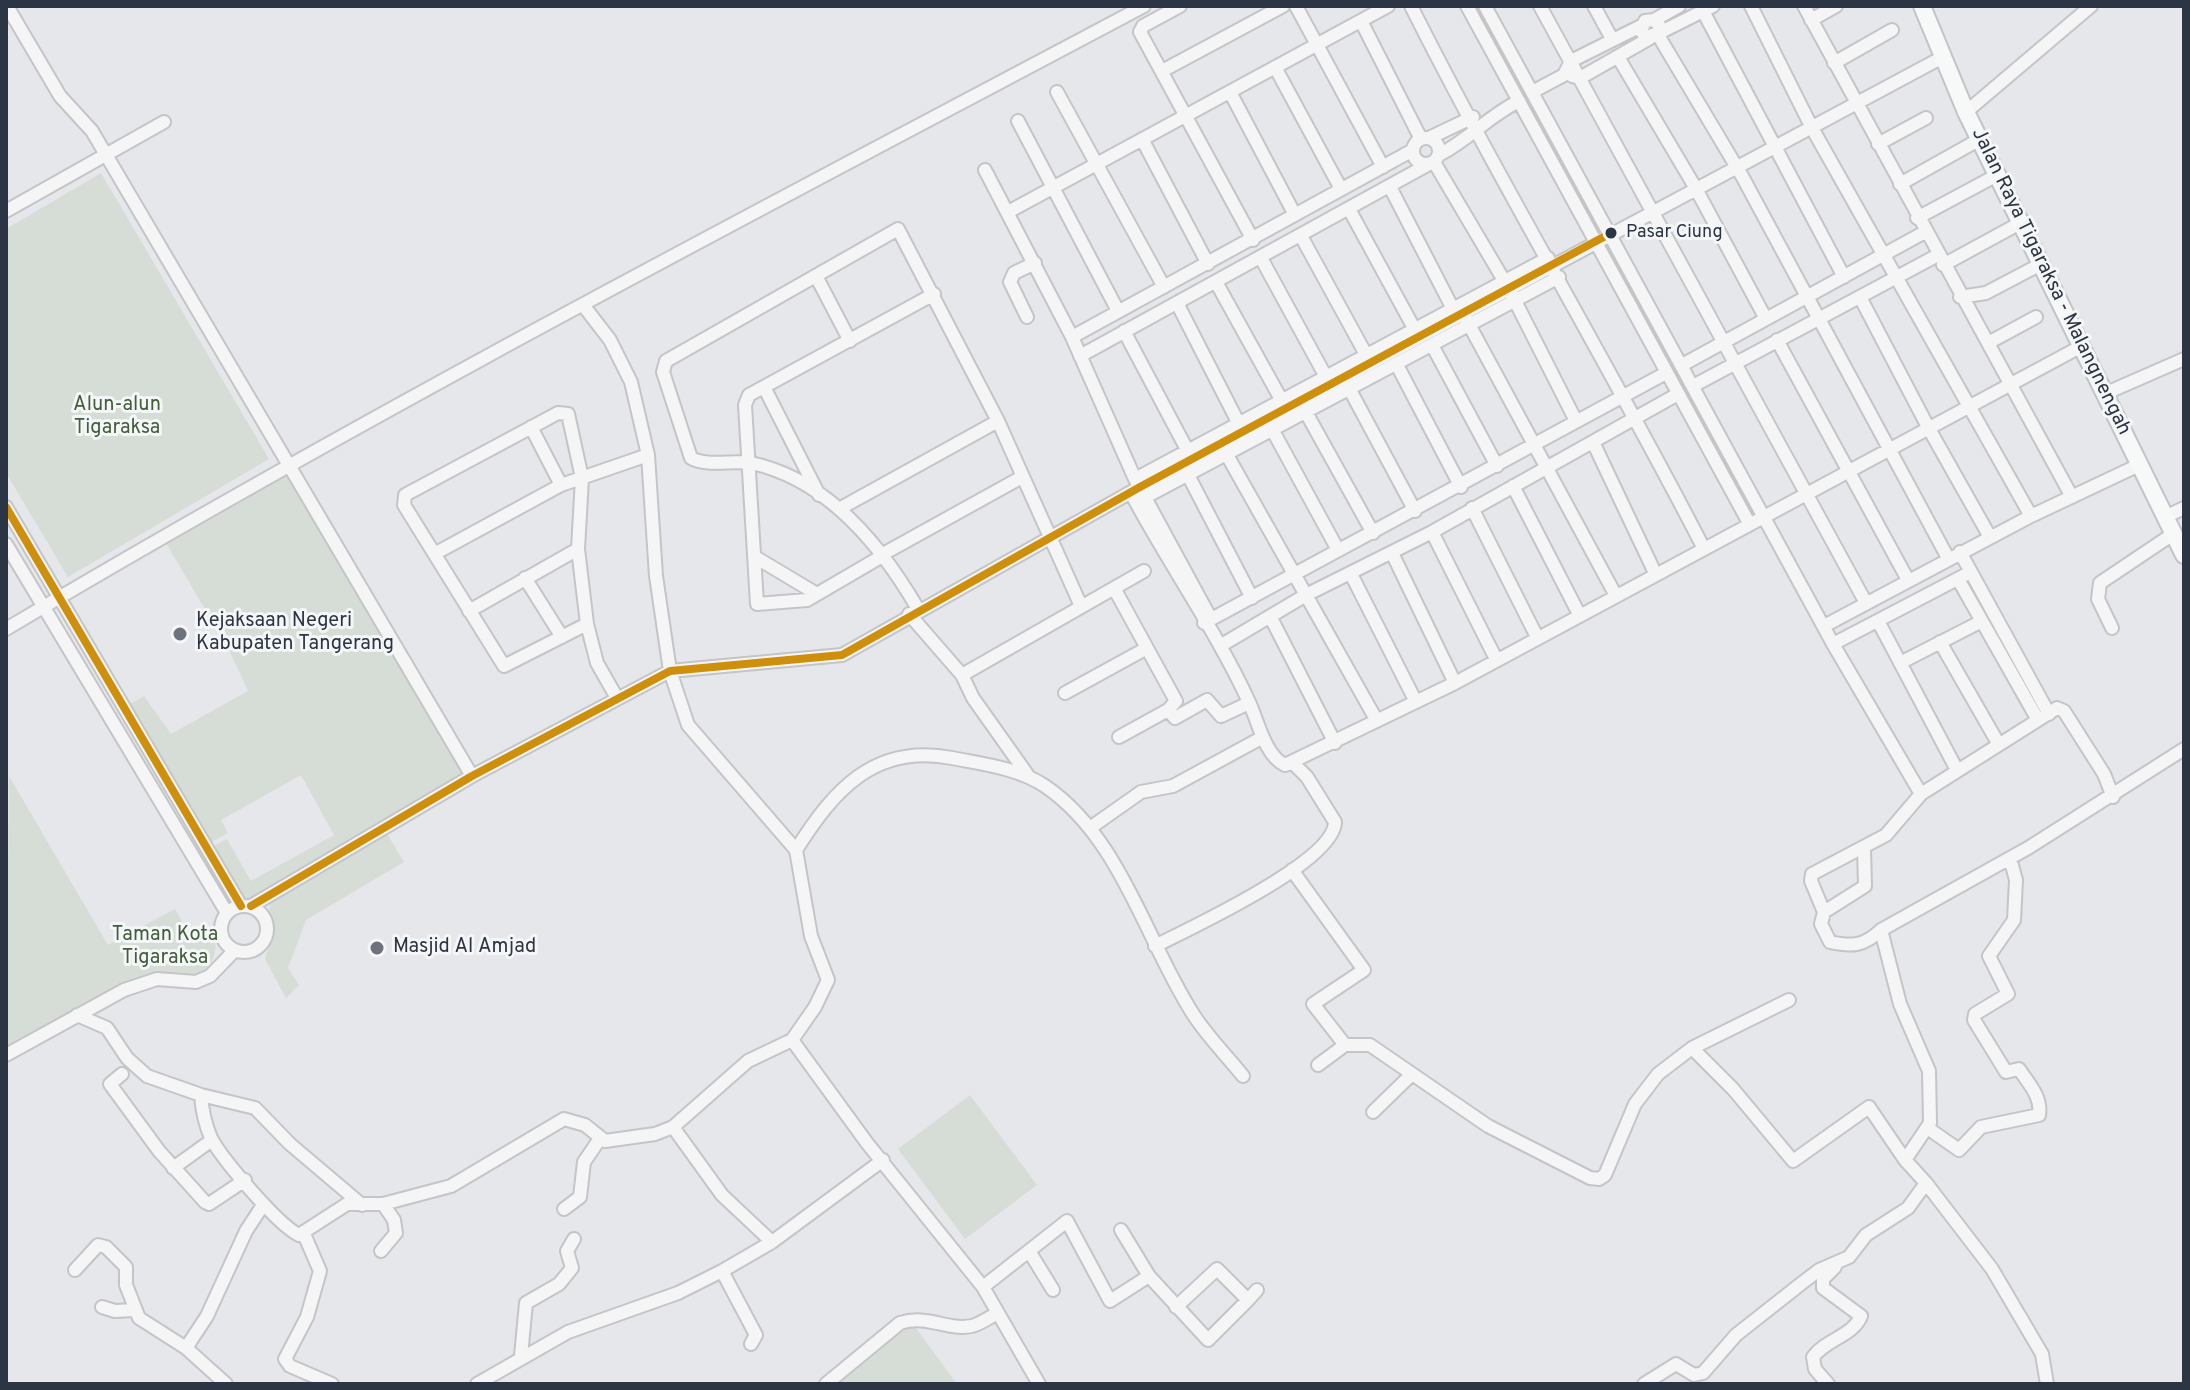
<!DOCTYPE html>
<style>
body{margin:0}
#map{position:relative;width:2190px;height:1390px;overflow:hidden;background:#e5e7ea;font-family:Overpass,sans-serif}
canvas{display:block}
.frame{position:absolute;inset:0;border:8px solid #2c3543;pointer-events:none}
</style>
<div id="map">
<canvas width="2190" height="1390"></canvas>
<div class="frame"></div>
</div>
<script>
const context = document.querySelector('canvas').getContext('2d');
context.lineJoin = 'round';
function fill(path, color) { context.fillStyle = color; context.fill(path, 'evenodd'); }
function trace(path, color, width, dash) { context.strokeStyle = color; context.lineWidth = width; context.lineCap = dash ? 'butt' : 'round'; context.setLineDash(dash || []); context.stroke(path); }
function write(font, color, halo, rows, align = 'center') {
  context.font = font + ' Overpass,sans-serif'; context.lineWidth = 6; context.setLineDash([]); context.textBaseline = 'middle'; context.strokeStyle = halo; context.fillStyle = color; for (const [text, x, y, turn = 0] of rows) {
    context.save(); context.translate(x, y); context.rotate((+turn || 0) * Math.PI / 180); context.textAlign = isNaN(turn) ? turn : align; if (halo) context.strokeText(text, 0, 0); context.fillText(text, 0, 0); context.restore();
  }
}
fill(new Path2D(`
 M101,173L269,459L68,577L6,473V229Z
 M288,473L470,775L251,905L241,904L208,849L227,839L251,881L334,835L301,775L221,820L228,833L206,845L126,706L144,696L171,734L248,691L229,650L166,543Z
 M9,776L108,945L175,909L195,943L213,936C219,948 213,965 201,974C187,983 168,972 152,976C100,993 54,1021 6,1046Z
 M386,832L404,862L306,920L288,968L299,985L286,998L265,959C271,937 280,930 269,909L271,899Z
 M970,1095L1037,1185L965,1239L898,1149Z
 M913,1324L957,1384H831Z`), '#d6ddd6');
const minor = new Path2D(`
 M7,6L60,96L92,131L472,776
 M1180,6L1143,26L1140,32L1253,240
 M1296,6L1383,167
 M1411,6C1503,189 1609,364 1703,547
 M1467,6L1749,523
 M1485,6L1833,644L1921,794L2057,708L2064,711L2104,774L2113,797
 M1540,6L1866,603
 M1594,6L1612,39
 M1751,6L1812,128L2031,516
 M1804,6L2072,497
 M1703,11L1844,277
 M1654,20L1659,25V33L1646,37L1641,31L1645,21L1654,20L1679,6
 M1811,20L1836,6
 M1361,21L1421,139
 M1659,33L1713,6
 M1658,35L1742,176L1948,558
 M1618,57L1695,187L1766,319
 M1834,63L1892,30
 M1275,67L1341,189
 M1162,71L1283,6
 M1572,76L1580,78L1650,38
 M1534,91L1564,75L1571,61L1641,26
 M1057,92L1164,287
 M1230,92L1295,215
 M1966,112L2091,6
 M1018,121L1118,311
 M1413 151a13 13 0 1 1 26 0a13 13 0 1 1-26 0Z
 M1429,138L1473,117
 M1142,139L1208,264
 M1878,144L1926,118
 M1439,155C1471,138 1487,117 1519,101
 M1434,162L1509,289L1576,421
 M985,170L1072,337L1135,479L1211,619
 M1900,184L1982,138
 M1390,187L1453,309
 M1349,209L1415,330
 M6,211L164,122
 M1008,212L1388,6
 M1917,218L1999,174
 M1301,236L1369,360
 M1261,258L1326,377
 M1943,265L2022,222
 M816,276L850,341
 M1216,282L1282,401
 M1860,297L1928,427L1990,537
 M1960,297L1986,293L2041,264
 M1177,303L1241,428
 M583,305L610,340L631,382L648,455L656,576L670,671L688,725L796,850L811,936L828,980L815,1007L792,1040
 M1027,317L1010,282L1014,273L1035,263
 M1466,319L1615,594
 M1124,331L1192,459
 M1072,337L1413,150
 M1777,340L1908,580
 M1988,343L2036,317
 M1432,345L1497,466
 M1080,356L1429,164
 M1397,365L1461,487
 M1682,365L1925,232
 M1693,386L1938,255
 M764,387L819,495
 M1350,390L1415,511
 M2104,394L2184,359
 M1303,407L1373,533
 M531,427L561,485
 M1273,431L1338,550
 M1593,442L1655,573
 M1227,455L1377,721
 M1188,475L1252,598
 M1135,479L1548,258
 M1513,486L1579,614
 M1131,493C1168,563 1216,630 1249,702C1258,721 1265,756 1285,765L1455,683L2080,347
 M1138,501L1559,277
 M6,507L241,906
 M1472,508L1537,637
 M839,509L998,421
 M2165,517L2184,508
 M1432,532L1496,659
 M6,544L227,913
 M1960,552L2049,714
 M436,553L561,485L648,455
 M1392,553L1455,683
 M883,554L1022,477
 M884,555L807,600L757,604L745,405L749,395L934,294
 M755,557L817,594
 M1351,574L1416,702
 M525,578L562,637
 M1958,579L2038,720
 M1114,588L1176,701L1168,710L1119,737
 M918,609C882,547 827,479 751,463C733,460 707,467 691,458L663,372L666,361L898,229L998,421L1081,606
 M469,611L578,549
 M909,614L962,675L1144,571
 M1270,616L1335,743
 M1878,621L1957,770
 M1204,623L1666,373
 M587,624L504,666L404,505L405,495L558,413L568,414L582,478L578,549L587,624L597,663L617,698
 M1824,626L2031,516L2139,465
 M2112,628L2098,599L2100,583L2173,534
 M6,629C377,408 762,209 1144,6
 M1940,642L1998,743
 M1833,644L1965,575
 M1220,646L1306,595L1432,532L1678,394
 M1900,663L1982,621
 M962,675L973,698L1029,777
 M1065,693L1147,648
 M1168,710L1175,718L1207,700L1221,716L1249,703
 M1090,828L1141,792L1173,786L1263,737
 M1864,848L1865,886L1824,912L1821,924L1830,942C1852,947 1864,946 1881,930
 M796,850C833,791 874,743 952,758C982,764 1018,768 1045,786C1121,838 1145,939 1193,1014C1207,1036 1227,1056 1243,1076
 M1292,870L1364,970L1313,1004L1345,1045
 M251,906L472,776L670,671L842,655L1140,487L1941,58
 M221 929a23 23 0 1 1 46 0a23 23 0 1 1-46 0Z
 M1824,912L1811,881L1812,874L1886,835L1921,794
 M1155,946C1191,928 1334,862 1335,822L1307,777L1293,763
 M1789,1000L1692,1048L1733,1089L1793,1161L1869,1107L1905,1160
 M77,1015L107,1028L127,1058L147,1076L201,1095L255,1108L290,1144L362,1205
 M6,1055L124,990L157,979L196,982L210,976L235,950
 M1318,1065L1345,1045H1370L1488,1126L1590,1178L1599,1179L1605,1175L1635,1104L1658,1074L1692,1048
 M122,1074L110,1084L159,1151L205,1202L209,1204L245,1180
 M201,1095C202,1110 205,1124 211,1138C222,1159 278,1225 299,1235L347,1204H383L451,1186L564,1119L585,1125L605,1141L655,1134L673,1127L748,1061L792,1040L867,1143L983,1287L1039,1384
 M1373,1112L1411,1075
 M673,1127L722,1195L772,1242
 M1929,1129L1959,1150L1981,1127L2039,1115C2042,1097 2029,1084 2019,1069L2006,1072L1974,1020L1975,1014L2008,994L1989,956L2014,920L2016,880L2010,858
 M173,1168L212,1140
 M1926,1183L1992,1269L2042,1354L2047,1384
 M564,1209L580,1197L584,1162L599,1140
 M1121,1230L1149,1276
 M304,1234L320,1271L307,1317L285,1359L290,1366L332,1384
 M381,1251L396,1233L394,1220L383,1204
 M1029,1251L1053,1290
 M75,1270L98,1245L106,1247L126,1267V1285L139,1318L186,1348L226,1384
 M722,1271L756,1335L751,1344
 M983,1287L1067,1221L1110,1301L1149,1276L1208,1340L1248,1300
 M102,1307L115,1311L134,1310
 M1176,1307L1217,1269L1248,1300L1257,1290
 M186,1348L207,1316L246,1231L263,1205
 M521,1356L526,1303L559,1284L572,1268L567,1251L574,1239
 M477,1384L568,1332L678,1293L722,1271L772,1242L883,1160
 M826,1384L900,1323C928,1314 947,1331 972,1326C980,1324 988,1318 996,1314
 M1644,1384L1676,1364L1694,1375L1703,1373L1736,1335L1802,1283L1819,1270L1849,1257L1866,1235L1908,1208L1926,1183L1905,1160L1930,1123L1929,1071L1900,1004L1881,930L2028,848L2184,749
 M1828,1384L1815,1369L1813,1357C1826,1339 1853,1336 1861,1316L1823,1288V1279L1835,1267`);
const major = new Path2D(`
 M1922,6L1966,112L2184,555`);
trace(minor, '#c3c5c8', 16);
trace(major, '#c2c4c7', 20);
trace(minor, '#f5f5f6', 12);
trace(major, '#f7f8f8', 16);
trace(new Path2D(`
 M6,507L241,906
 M251,906L472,776L670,671L842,655L1140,487L1611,233`), '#ce8f0d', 8);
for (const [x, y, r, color] of [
 [1611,233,7,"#2c3543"],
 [180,634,8,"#6d737d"],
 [377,948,8,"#6d737d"]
]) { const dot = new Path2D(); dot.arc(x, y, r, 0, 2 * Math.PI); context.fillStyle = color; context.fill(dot); trace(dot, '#f4f6f8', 3); }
write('18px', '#2c3543', '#f4f6f8', [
 ["Pasar Ciung",1626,233]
], 'left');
write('20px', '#2c3543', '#f4f6f8', [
 ["Jalan Raya Tigaraksa - Malangnengah",2050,282,64]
]);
write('20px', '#425e3a', '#f4f6f8', [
 ["Alun-alun",117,406],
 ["Tigaraksa",117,429],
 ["Taman Kota",165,936],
 ["Tigaraksa",165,959]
]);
write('20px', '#2c3543', '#f4f6f8', [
 ["Kejaksaan Negeri",196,622],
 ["Kabupaten Tangerang",196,645],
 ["Masjid Al Amjad",393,948]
], 'left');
</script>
